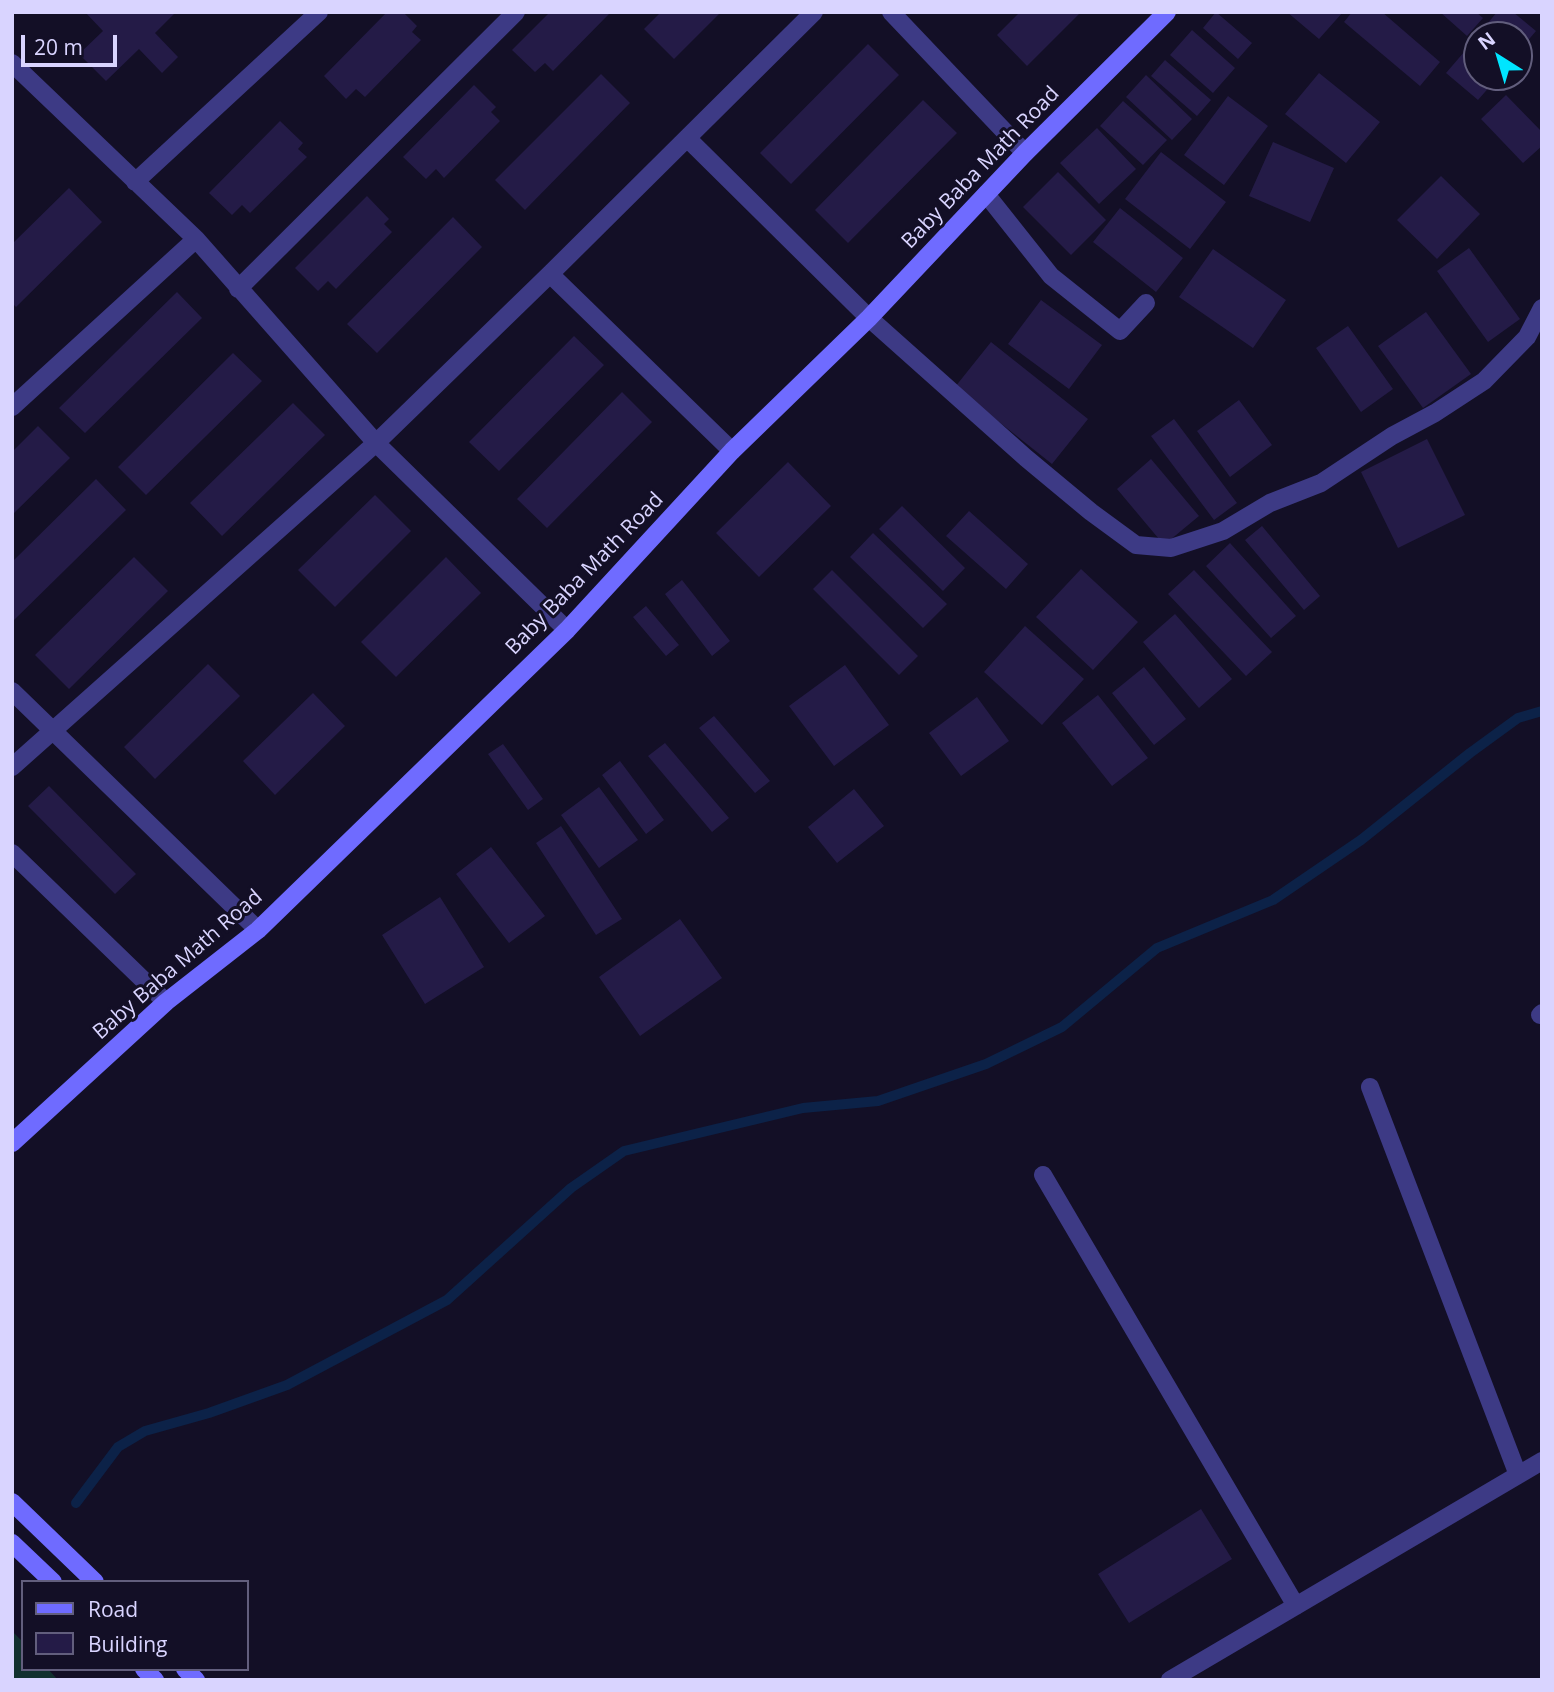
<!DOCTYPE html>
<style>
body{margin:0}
#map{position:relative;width:1554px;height:1692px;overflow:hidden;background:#130f26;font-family:"Open Sans",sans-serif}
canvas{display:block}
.frame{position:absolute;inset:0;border:14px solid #d9d4ff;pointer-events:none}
.legend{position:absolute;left:21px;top:1580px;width:228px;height:91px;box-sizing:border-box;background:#130f26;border:2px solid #625e7d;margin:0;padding:9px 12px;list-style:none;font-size:21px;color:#d9d4ff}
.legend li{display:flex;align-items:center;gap:14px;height:35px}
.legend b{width:35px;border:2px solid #625e7d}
.north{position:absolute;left:1463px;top:21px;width:70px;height:70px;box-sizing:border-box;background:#130f26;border:2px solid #625e7d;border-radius:50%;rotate:323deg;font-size:19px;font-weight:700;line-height:28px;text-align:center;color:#d9d4ff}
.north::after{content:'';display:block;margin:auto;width:24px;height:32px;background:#00e5ff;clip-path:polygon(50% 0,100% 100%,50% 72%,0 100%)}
.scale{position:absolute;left:21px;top:35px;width:96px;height:32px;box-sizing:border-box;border:4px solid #d9d4ff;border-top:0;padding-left:9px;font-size:21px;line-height:24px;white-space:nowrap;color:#d9d4ff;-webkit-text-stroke:5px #130f26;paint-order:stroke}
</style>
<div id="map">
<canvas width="1554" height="1692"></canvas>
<div class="frame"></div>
<ul class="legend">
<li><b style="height:9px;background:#6f6bff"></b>Road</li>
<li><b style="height:19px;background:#241b47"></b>Building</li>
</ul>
<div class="north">N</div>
<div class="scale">20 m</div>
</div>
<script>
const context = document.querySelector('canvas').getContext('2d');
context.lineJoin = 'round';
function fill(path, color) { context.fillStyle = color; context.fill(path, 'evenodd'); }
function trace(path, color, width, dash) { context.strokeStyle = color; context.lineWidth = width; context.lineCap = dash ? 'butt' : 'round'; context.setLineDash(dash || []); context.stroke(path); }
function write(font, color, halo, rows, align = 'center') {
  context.font = font + ' "Open Sans",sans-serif'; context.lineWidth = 6; context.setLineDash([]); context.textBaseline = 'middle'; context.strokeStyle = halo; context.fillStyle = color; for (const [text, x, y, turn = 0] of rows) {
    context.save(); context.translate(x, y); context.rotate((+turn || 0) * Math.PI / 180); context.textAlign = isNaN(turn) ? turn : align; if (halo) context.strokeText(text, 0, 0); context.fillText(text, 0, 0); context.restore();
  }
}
fill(new Path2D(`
 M12,1631L23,1642V1669H48L58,1680H12Z`), '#12302f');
trace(new Path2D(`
 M76,1503L118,1447L145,1431L209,1413L287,1385L447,1300L571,1188L624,1151L803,1108L878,1101L986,1064L1062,1027L1157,948L1273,900L1361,840L1470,753L1518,718L1542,711`), '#0c2248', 10);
fill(new Path2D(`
 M85,12H176L155,33L178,57L162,73L139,49L106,81L79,54L103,31Z
 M387,12H403L417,26L412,32L421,40L365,97L356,89L346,99L324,76Z
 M550,12H608L609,14L553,71L545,63L535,72L512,50Z
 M661,12H721L674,59L644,29Z
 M1020,12H1081L1027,66L997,35Z
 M1216,12L1252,43L1238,59L1203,28Z
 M1287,12H1343L1319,39Z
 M1352,12H1382L1440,62L1420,86L1344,22Z
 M1440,12H1476L1483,18L1467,36Z
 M1497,12H1513L1536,31L1519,51V35H1478Z
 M1192,30L1235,68L1213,93L1170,55Z
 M1477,37V77H1498L1478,100L1446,73Z
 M868,44L899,75L791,184L760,153Z
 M1165,60L1211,100L1197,116L1151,76Z
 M1319,73L1380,122L1346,163L1285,114Z
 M601,74L630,103L525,210L495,180Z
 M1146,75L1192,119L1172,140L1126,97Z
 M474,85L496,107L491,112L500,121L444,178L436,169L426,179L403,157Z
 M1506,95L1542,132V146L1523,163L1481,119Z
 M1228,96L1268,126L1224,185L1184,155Z
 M923,100L957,133L848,243L815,210Z
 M1123,101L1167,140L1143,165L1100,126Z
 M280,121L303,143L298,149L307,157L250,213L242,205L232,215L209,193Z
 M1097,128L1136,169L1099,204L1060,163Z
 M1273,142L1334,168L1310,222L1249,196Z
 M1161,152L1226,202L1190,249L1125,199Z
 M1058,172L1106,220L1071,255L1023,207Z
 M1441,176L1480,214L1437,259L1397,220Z
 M69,188L102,222L16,307L12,303V244Z
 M367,196L389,219L384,224L392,232L336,289L328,281L318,291L295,268Z
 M1120,208L1183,258L1156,292L1093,242Z
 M453,217L482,247L377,353L347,324Z
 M1469,248L1520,319L1488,342L1437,271Z
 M1213,249L1286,300L1253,348L1179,297Z
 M177,292L202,318L85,433L59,408Z
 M1041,300L1102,345L1069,389L1008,344Z
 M1426,312L1471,374L1423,408L1378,346Z
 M1348,326L1393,389L1361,412L1316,348Z
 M574,336L604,365L499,471L469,442Z
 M991,342L1088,419L1052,464L955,387Z
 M233,353L262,381L146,495L118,467Z
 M622,392L652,422L547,528L517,499Z
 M1239,400L1272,445L1230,477L1197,431Z
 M293,403L325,435L222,536L190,503Z
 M1174,419L1237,503L1214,520L1151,436Z
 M38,426L70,458L12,515V452Z
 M1427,439L1465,515L1398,548L1361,472Z
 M1151,459L1199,516L1164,545L1117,489Z
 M788,462L831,506L759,577L716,533Z
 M96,479L126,510L12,622V562Z
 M375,495L411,531L335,607L298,570Z
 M902,506L965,568L943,591L879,529Z
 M969,511L1028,564L1006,589L946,536Z
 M1262,526L1320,596L1304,610L1245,540Z
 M873,533L947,604L923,628L850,557Z
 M1230,543L1296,616L1271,638L1206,566Z
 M134,557L168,591L69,689L35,655Z
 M446,557L481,593L396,677L361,642Z
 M1081,569L1138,622L1093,670L1036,617Z
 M832,570L918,656L899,675L813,589Z
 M1194,570L1272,652L1246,676L1168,594Z
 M682,580L730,641L712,656L665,594Z
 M646,606L679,645L666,656L633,617Z
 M1175,614L1232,679L1199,708L1143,642Z
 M1025,626L1084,679L1042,725L984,672Z
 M208,664L240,696L155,779L124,747Z
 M845,665L889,725L834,766L789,706Z
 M1144,667L1186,719L1154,745L1112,693Z
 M313,693L345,726L275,795L243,761Z
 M1098,695L1148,758L1112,786L1062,723Z
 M977,697L1009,741L961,776L929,733Z
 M714,716L770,781L755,793L699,728Z
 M665,743L729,818L712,832L648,756Z
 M503,744L543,799L528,810L488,754Z
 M620,761L664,820L646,834L602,775Z
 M49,786L136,874L115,894L28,806Z
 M599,787L638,840L599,868L561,815Z
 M854,789L884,826L837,863L808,827Z
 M561,826L622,919L596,935L536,843Z
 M491,847L545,916L509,943L456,874Z
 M440,897L484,967L425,1004L382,935Z
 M680,919L722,978L640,1036L599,977Z
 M1201,1509L1232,1559L1129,1623L1098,1574Z`), '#241b47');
trace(new Path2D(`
 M891,12L1025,153
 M12,63L196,239L376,443L567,630
 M687,138L869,318L1026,458L1091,512L1136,545L1171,548L1223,531L1270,503L1321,483L1392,436L1435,413L1484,381L1527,337L1542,308
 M135,182L319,12
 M986,194L1051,276L1120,331L1146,303
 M550,274L732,451
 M238,289L516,12
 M12,407L196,239
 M12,691L258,930
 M12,767L376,443L550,274L814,12
 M12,853L166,1002
 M1540,1015L1542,1013
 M1370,1087L1518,1475
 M1043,1175L1296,1606
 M1170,1680L1542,1461`), '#3d3a85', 18);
trace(new Path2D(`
 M12,1143L166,1002L258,930L567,630L732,451L869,318L1025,153L1167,12
 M12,1502L95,1582
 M12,1543L53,1582
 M144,1669L155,1680
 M185,1669L196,1680`), '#6f6bff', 18);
write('21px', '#d9d4ff', '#130f26', [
 ["Baby Baba Math Road",981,168,-46],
 ["Baby Baba Math Road",585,574,-46],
 ["Baby Baba Math Road",178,965,-41]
]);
</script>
